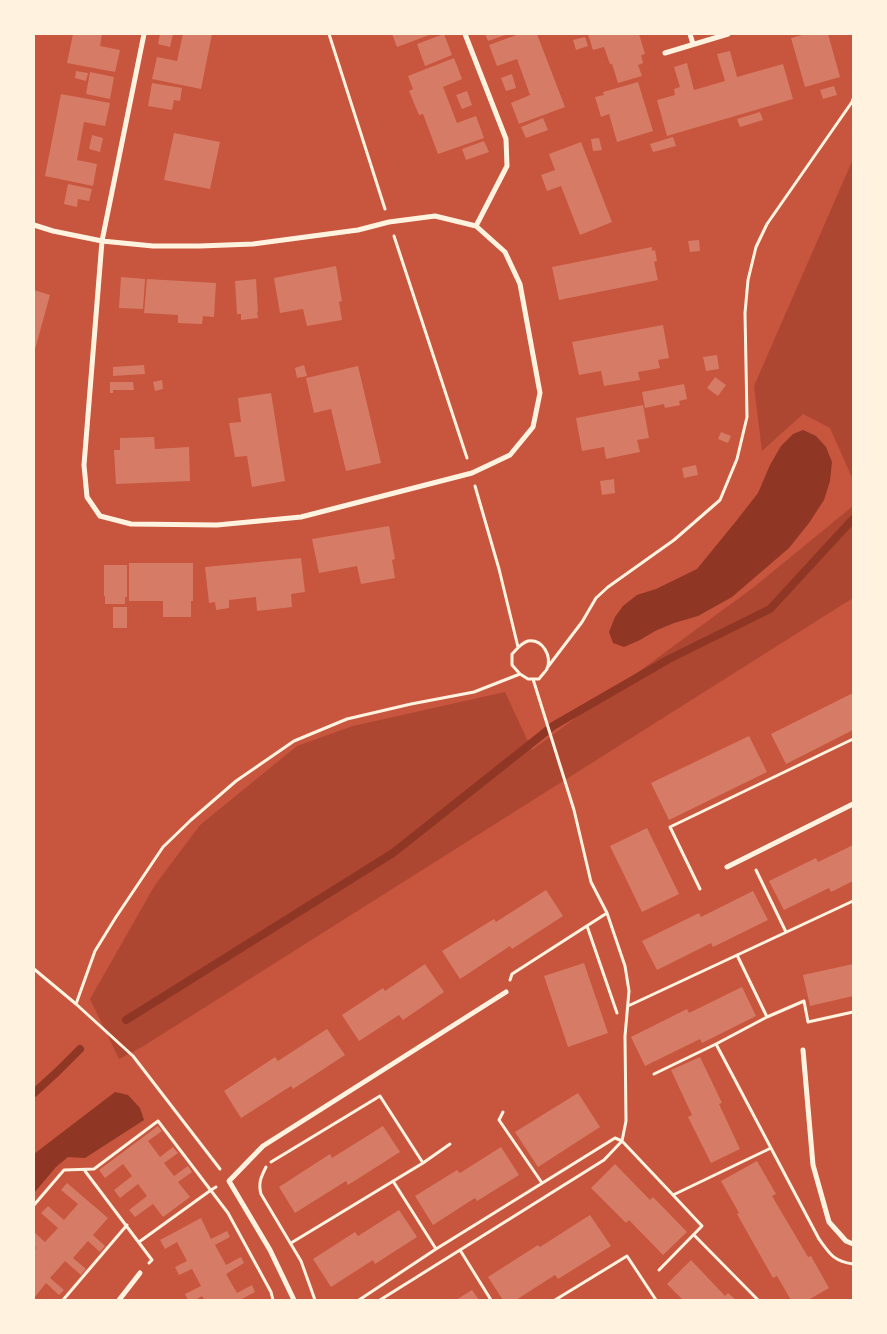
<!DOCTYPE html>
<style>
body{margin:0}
#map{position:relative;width:887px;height:1334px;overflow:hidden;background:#c8553d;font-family:Lora,serif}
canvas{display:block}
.frame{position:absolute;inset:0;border:35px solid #fff3e0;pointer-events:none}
</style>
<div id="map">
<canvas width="887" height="1334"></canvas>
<div class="frame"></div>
</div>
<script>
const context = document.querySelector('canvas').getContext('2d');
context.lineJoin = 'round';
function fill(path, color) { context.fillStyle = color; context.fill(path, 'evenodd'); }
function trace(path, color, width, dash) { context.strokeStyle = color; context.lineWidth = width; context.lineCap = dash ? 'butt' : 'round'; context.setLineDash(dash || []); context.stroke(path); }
fill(new Path2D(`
 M853,159V480L830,428L803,414L762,451L754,386Z
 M853,506V598L142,1047L119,1059L90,999L155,885L200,825L297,746L353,726L505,692L532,750L754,587Z`), '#ae4732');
fill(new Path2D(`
 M803,430L816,436L826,447L832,462L830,481L824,500L809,523L789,548L732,597L698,616L674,623L655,631L640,640L624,647L613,643L609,632L615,617L623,606L637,595L656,589L697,569L737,520L758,493L770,465L781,446L793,434Z
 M115,1092L128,1095L140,1108L144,1120L85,1158L68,1157L56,1167L34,1193V1154Z`), '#8f3625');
trace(new Path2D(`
 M126,1020L393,853L553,726L669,659L770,609L853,519
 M34,1093L57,1072L80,1049`), '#8f3625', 8);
fill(new Path2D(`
 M73,34H102L100,46L120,50L115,72L67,63Z
 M160,34H173L170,47L158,44Z
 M183,34H212L201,89L152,79L157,57L177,61Z
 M392,34H432L397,47Z
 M444,34L452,55L425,66L417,44Z
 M485,34H508L488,41Z
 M519,34H537L565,107L519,124L511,103L530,95L517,59L497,66L489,45Z
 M588,34H639L645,54L641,55L643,63L638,65L642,76L618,83L612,64H610L604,47L593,50Z
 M806,34H828L840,77L805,87L791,38Z
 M585,37L588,46L576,50L573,40Z
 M730,51L737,77L783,64L793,99L667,136L657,100L675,95L674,89L680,87L674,67L687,63L694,90L725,81L717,54Z
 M454,58L462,79L443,87L457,123L476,116L484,138L438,154L423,114L419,115L409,91L413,89L408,76Z
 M76,71L88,73L86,81L75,78Z
 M90,72L114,77L110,99L86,94Z
 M512,74L516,88L506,91L501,78Z
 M638,82L653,131L617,142L609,114L601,117L595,97L604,95L603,92Z
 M152,83L182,88L180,101L174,100L172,110L148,106Z
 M834,86L837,95L823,99L820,90Z
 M467,91L472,105L462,109L456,95Z
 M61,94L110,103L105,126L84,122L77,160L97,164L93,186L45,176Z
 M760,112L763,120L740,127L737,119Z
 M543,118L548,130L526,138L521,127Z
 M174,133L220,142L210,189L164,180Z
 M92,135L103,138L100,152L89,149Z
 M673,137L676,146L653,152L650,144Z
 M599,138L602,150L593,151L591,139Z
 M484,141L489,152L466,160L462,149Z
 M581,142L612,222L580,235L561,186L547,191L541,175L555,170L549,154Z
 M68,184L92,189L89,201L78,199L77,207L64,204Z
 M699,240L700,251L690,252L688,241Z
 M652,247V251L655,250L657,261L654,262L658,280L559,300L552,267Z
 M336,266L342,301L339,302L342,320L307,326L303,309L280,313L274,278Z
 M121,277L145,279L143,309L119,308Z
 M147,279L216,283L214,317L203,316L202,324L178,323V315L144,313Z
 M256,279L258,312H257L258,318L241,320V314H237L235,281Z
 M34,290L50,295L34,353Z
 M663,325L669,358L658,360L660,368L638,372L640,380L604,386L601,371L579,375L572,342Z
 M717,355L719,369L706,371L703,357Z
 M144,365L145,374L113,376V367Z
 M304,365L307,376L297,378L295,368Z
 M358,366L381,463L346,471L331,409L314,413L306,378Z
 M715,377L726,385L718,396L707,388Z
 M162,380L163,389L155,391L153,382Z
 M110,382H133L134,390H113V393H110Z
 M684,384L687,399L679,401L680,405L665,408L664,404L645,408L642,392Z
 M271,393L285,481L252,487L247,456L235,457L229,423L241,422L238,398Z
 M643,405L649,438L637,440L640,452L606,459L604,447L582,451L576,418Z
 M721,432L731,436L728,443L718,439Z
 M154,437L155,449L189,447L190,481L116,484L114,450H120V438Z
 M696,465L698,475L684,478L682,468Z
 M614,479L615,493L602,495L600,481Z
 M389,526L395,559L392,560L395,578L361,584L357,566L319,573L312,539Z
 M301,558L305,592L291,594L292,607L257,611L256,597L229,600V608L216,610L215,602L209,603L205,567Z
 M129,563H193V601H191V617H163V601H129Z
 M104,565H127V597H125V604H105V596H104Z
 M113,607H127V628H113Z
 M853,693V730L786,764L771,734Z
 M749,736L767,772L669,820L651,783Z
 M647,828L679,894L642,912L610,846Z
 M853,845V881L831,892L829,888L784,910L769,881L816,858L818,862Z
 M546,890L563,916L512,949L510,946L460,979L442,951L494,919L496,922Z
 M753,891L768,920L713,947L711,943L657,970L642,941L699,913L701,917Z
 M584,963L608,1033L568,1047L544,976Z
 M425,964L444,992L403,1020L399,1015L359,1041L342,1015L383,988L385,991Z
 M853,964V996L810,1006L803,975Z
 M742,987L756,1016L702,1043L700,1039L645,1066L631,1037L687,1009L689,1013Z
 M327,1029L345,1055L293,1089L291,1086L241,1118L224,1091L275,1057L278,1061Z
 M700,1057L722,1103L719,1104L740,1149L711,1163L688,1117L692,1115L671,1070Z
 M578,1093L600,1127L538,1167L515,1132Z
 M158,1126L162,1131L148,1141L160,1157L173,1147L178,1153L164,1163L174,1176L188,1166L192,1172L178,1182L190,1197L163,1217L153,1204L135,1217L129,1210L147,1196L138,1184L120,1198L114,1190L132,1176L123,1164L105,1178L99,1170Z
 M383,1126L400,1152L348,1185L346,1181L295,1213L279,1187L330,1154L332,1158Z
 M501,1147L519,1175L477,1201L475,1198L433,1225L415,1196L457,1170L460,1173Z
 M757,1161L776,1194L772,1196L808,1257L811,1256L829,1288L808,1300H791L777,1276L773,1278L737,1214L739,1213L721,1181Z
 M615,1164L650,1200L653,1197L687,1232L663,1255L629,1220L626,1223L591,1188Z
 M67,1183L108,1218L93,1235L105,1246L100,1252L88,1241L73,1258L86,1269L81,1275L65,1261L50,1278L64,1290L59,1295L46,1283L34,1298V1250L36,1248L34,1246V1232L45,1242L58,1228L41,1213L48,1206L64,1220L78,1204L61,1190Z
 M399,1210L417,1237L375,1264L373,1260L331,1287L313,1259L355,1232L358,1236Z
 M590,1215L611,1246L558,1279L555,1275L516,1300H503L488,1277L538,1245L540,1247Z
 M201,1218L211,1239L227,1231L230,1237L215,1245L226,1265L241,1257L244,1263L226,1274L237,1293L252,1285L255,1292L240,1300H205L202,1296L195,1300H188L185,1294L201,1286L192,1269L179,1275L175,1267L187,1261L177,1242L165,1249L160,1240Z
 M691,1260L725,1296L728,1293L736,1300H683L667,1284Z
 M472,1290L479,1300H456Z`), '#d67c66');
trace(new Path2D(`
 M329,34L385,209
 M394,236L467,458
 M475,486L499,569L518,647
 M547,668L582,622L596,598L608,587L674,540L720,500L737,459L747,417L745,313L748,280L756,247L767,224L852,102L853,99
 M756,870L786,932
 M700,889L670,827L853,739
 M587,926L617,1013
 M737,955L767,1017L804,1001L808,1022L853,1012
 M34,969L76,1004L133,1056L220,1169
 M510,980L512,974L607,913
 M76,1004L95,951L116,917L163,847L191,820L236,781L294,741L347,719L411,704L474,692L520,674L528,679H539C541,676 545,672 547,669C552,656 543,639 528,641C521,643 516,650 512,654V665L520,674
 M628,1006L853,901
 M716,1044L767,1017
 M654,1074L716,1044L819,1239C830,1254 833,1261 853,1264
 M503,1112L499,1120L542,1183
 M271,1162L380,1096L423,1163L450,1144
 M266,1167C261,1177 258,1183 261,1194L301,1261L315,1300
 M85,1171L152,1260L149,1263
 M393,1181L436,1249L615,1138L622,1141L673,1195L771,1148
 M34,1205L64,1170L94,1169L158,1121L228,1213L271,1292L273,1300
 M694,1235L758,1300
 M139,1242L211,1190L216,1187
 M291,1243L423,1163
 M460,1250L491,1300
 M659,1270L702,1226L673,1195
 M63,1300L127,1225
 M359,1300L436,1249
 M380,1300L604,1160L622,1141L626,1121L625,1036L629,991L625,966L607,913L591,882L574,810L533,679
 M555,1300L627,1256L656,1300`), '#fff3e0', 3);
trace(new Path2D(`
 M465,34L506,139L507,166L476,226
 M690,34L693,44
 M665,53L728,34
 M34,225L53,231L102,241L153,246H200L253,244L358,230L389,222L435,216L476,226L505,252L520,284L540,393L533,427L510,455L472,473L301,517L217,525L131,524L100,516L87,497L84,465L102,241L144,34
 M727,867L853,804
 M803,1050L813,1165L829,1222L846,1241L853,1244
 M119,1300L140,1273
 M294,1300L270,1250L229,1181L263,1146L506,992`), '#fff3e0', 5);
</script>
